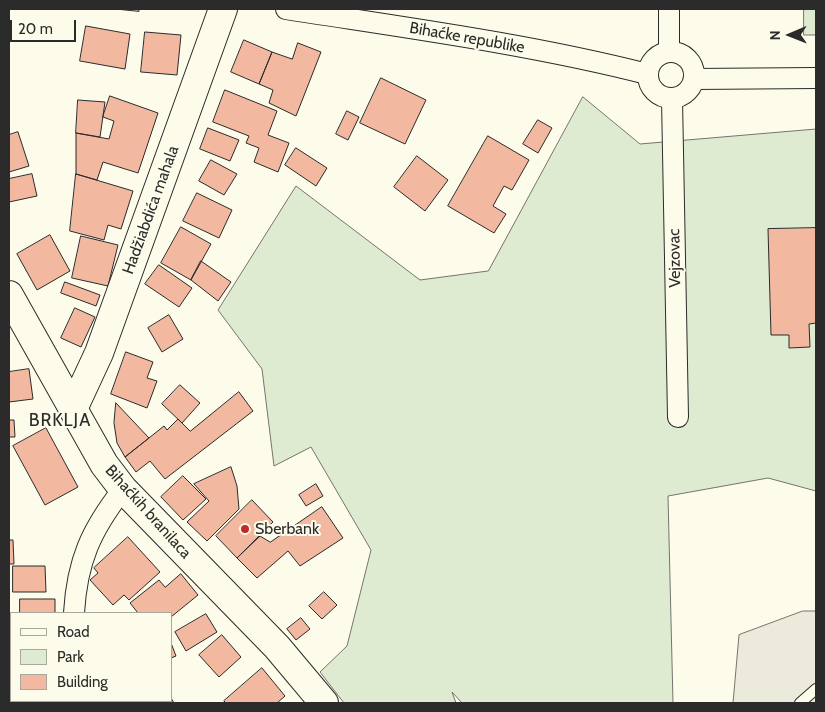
<!DOCTYPE html>
<meta charset="utf-8">
<style>
body{margin:0}
#map{position:relative;width:825px;height:712px;overflow:hidden;background:#fdfbea;font-family:Cabin,sans-serif}
canvas{display:block}
.frame{position:absolute;inset:0;border:10px solid #2b2b2b;pointer-events:none}
.legend{position:absolute;left:10px;top:612px;width:162px;height:90px;box-sizing:border-box;background:#fdfbea;border:1px solid #a9a89e;margin:0;padding:6px 9px;list-style:none;font-size:15px;color:#2b2b2b}
.legend li{display:flex;align-items:center;gap:10px;height:25px}
.legend b{width:25px;border:1px solid #a9a89e}
.north{position:absolute;left:765px;top:10px;width:50px;height:50px;-webkit-text-stroke:4px #fdfbea;paint-order:stroke;rotate:269deg;font-size:14px;font-weight:700;line-height:20px;text-align:center;color:#2b2b2b}
.north::after{content:'';display:block;margin:auto;width:18px;height:22px;background:#2b2b2b;clip-path:polygon(50% 0,100% 100%,50% 72%,0 100%)}
.scale{position:absolute;left:10px;top:20px;width:66px;height:22px;box-sizing:border-box;border:2px solid #2b2b2b;border-top:0;padding-left:6px;font-size:15px;line-height:18px;white-space:nowrap;color:#2b2b2b;-webkit-text-stroke:4px #fdfbea;paint-order:stroke}
</style>
<div id="map">
<canvas width="825" height="712"></canvas>
<div class="frame"></div>
<ul class="legend">
<li><b style="height:6px;background:#fdfbea"></b>Road</li>
<li><b style="height:14px;background:#deebd1"></b>Park</li>
<li><b style="height:14px;background:#f2b8a0"></b>Building</li>
</ul>
<div class="north">N</div>
<div class="scale">20 m</div>
</div>
<script>
const context = document.querySelector('canvas').getContext('2d');
context.lineJoin = 'round';
function fill(path, color) { context.fillStyle = color; context.fill(path, 'evenodd'); }
function trace(path, color, width, dash) { context.strokeStyle = color; context.lineWidth = width; context.lineCap = dash ? 'butt' : 'round'; context.setLineDash(dash || []); context.stroke(path); }
function write(font, color, halo, rows, align = 'center') {
  context.font = font + ' Cabin,sans-serif'; context.lineWidth = 4; context.setLineDash([]); context.textBaseline = 'middle'; context.strokeStyle = halo; context.fillStyle = color; for (const [text, x, y, turn = 0] of rows) {
    context.save(); context.translate(x, y); context.rotate((+turn || 0) * Math.PI / 180); context.textAlign = isNaN(turn) ? turn : align; if (halo) context.strokeText(text, 0, 0); context.fillText(text, 0, 0); context.restore();
  }
}
const green = new Path2D(`
 M804,9H816V35H804Z
 M583,97L640,144L816,129V491L768,478L668,496L673,703H462L452,692L456,703H344L320,672L347,646L371,550L311,447L274,466L262,369L218,310L296,186L420,280L488,271Z`);
fill(green, '#deebd1');
trace(green, '#74746e', 1);
const parking = new Path2D(`
 M803,611H816V703H733L739,635Z`);
fill(parking, '#eceadb');
trace(parking, '#74746e', 1);
const building = new Path2D(`
 M116,9H139V11Z
 M86,26L130,34L125,69L80,61Z
 M145,32L181,35L177,75L141,72Z
 M244,40L272,52L259,84L231,72Z
 M298,43L321,52L296,116L269,103L273,90L259,84L272,52L292,59Z
 M381,78L426,100L405,144L360,123Z
 M225,90L277,111L268,135L289,143L278,172L254,162L259,148L246,143L249,136L213,122Z
 M110,96L158,113L138,173L103,162L97,180L76,174V133L109,139L114,121L103,117Z
 M78,100L105,102L100,137L76,133Z
 M347,111L359,117L348,140L336,134Z
 M538,120L552,128L538,153L523,144Z
 M208,128L239,140L230,161L200,149Z
 M18,132L29,166L9,172V135Z
 M488,136L529,160L512,190L504,186L493,206L506,214L494,233L448,206Z
 M296,148L327,168L316,186L285,165Z
 M417,156L448,180L425,211L394,187Z
 M211,160L237,174L224,195L199,181Z
 M32,174L37,196L9,202V179Z
 M76,174L133,191L121,229L108,225L104,240L70,231Z
 M197,193L232,210L219,238L183,221Z
 M181,227L211,244L191,280L161,263Z
 M816,228V323L809,324L810,347L789,348V335H771L768,229Z
 M50,235L70,271L37,290L17,254Z
 M81,236L118,245L108,286L72,278Z
 M201,261L231,282L218,301L191,280Z
 M159,265L192,288L179,307L145,284Z
 M65,282L100,295L96,306L61,293Z
 M75,308L95,317L81,347L61,338Z
 M169,315L183,339L162,352L148,328Z
 M126,352L153,362L147,378L157,381L147,408L111,394Z
 M29,369L33,399L9,402V372Z
 M180,385L200,403L182,423L162,404Z
 M239,392L253,411L165,479L150,461L136,472L125,457L164,426L167,430L178,419L190,431Z
 M116,403L149,438L125,457L117,443L114,423Z
 M9,420H14L15,437H9Z
 M46,428L78,487L45,505L13,446Z
 M231,467L237,486L239,509L207,541L187,522L209,501L194,484Z
 M183,476L206,499L183,520L161,497Z
 M316,484L323,496L306,506L299,495Z
 M252,500L273,522L237,558L216,536Z
 M322,507L343,538L300,566L288,551L257,578L237,558L260,536L270,542Z
 M128,537L160,572L129,600L124,595L113,605L90,580L98,573L94,568Z
 M9,540H13L14,564H9Z
 M13,566H45L46,592H13Z
 M181,574L198,595L171,617V613H138L130,603L159,580L165,587Z
 M324,592L337,605L322,619L309,606Z
 M20,599H55V613H20Z
 M206,614L217,632L186,651L175,632Z
 M301,618L310,629L296,640L287,629Z
 M222,635L241,657L219,677L199,655Z
 M171,643L176,656L171,658Z
 M9,668H11V697H9Z
 M262,668L285,696L277,703H226L224,701Z
 M171,698L174,703H128L132,701H171Z
 M102,701H129L121,703H103Z`);
fill(building, '#f2b8a0');
trace(building, '#2b2b2b', 1);
const lane = new Path2D(`
 M800,703L816,689`);
const street = new Path2D(`
 M286,9C407,28 529,44 647,74
 M669,9V52
 M648 75a23 23 0 1 1 46 0a23 23 0 1 1-46 0Z
 M694,79L816,78
 M672,99L678,417
 M74,613C77,561 91,530 123,489
 M85,701V703`);
const secondary = new Path2D(`
 M73,409L99,353L223,9`);
const primary = new Path2D(`
 M9,295L104,464L123,489L277,647L324,703`);
trace(lane, '#2b2b2b', 12);
trace(street, '#2b2b2b', 22);
trace(secondary, '#2b2b2b', 30);
trace(primary, '#2b2b2b', 30);
trace(lane, '#fdfbea', 10);
trace(street, '#fdfbea', 20);
trace(secondary, '#fdfbea', 28);
trace(primary, '#fdfbea', 28);
for (const [x, y, r, color] of [
 [245,529,5,"#c62828"]
]) { const dot = new Path2D(); dot.arc(x, y, r, 0, 2 * Math.PI); context.fillStyle = color; context.fill(dot); trace(dot, '#fdfbea', 2); }
write('16px', '#2b2b2b', '#fdfbea', [
 ["Bihaćke republike",467,38,10],
 ["Hadžiabdića mahala",151,210,-70],
 ["Vejzovac",675,258,-91],
 ["Bihaćkih branilaca",148,512,48]
]);
write('16px', '#2b2b2b', '#fdfbea', [
 ["Sberbank",255,529]
], 'left');
context.letterSpacing = '1px';
write('18px', '#2b2b2b', '#fdfbea', [
 ["BRKLJA",60,421]
]);
context.letterSpacing = '0px';
</script>
